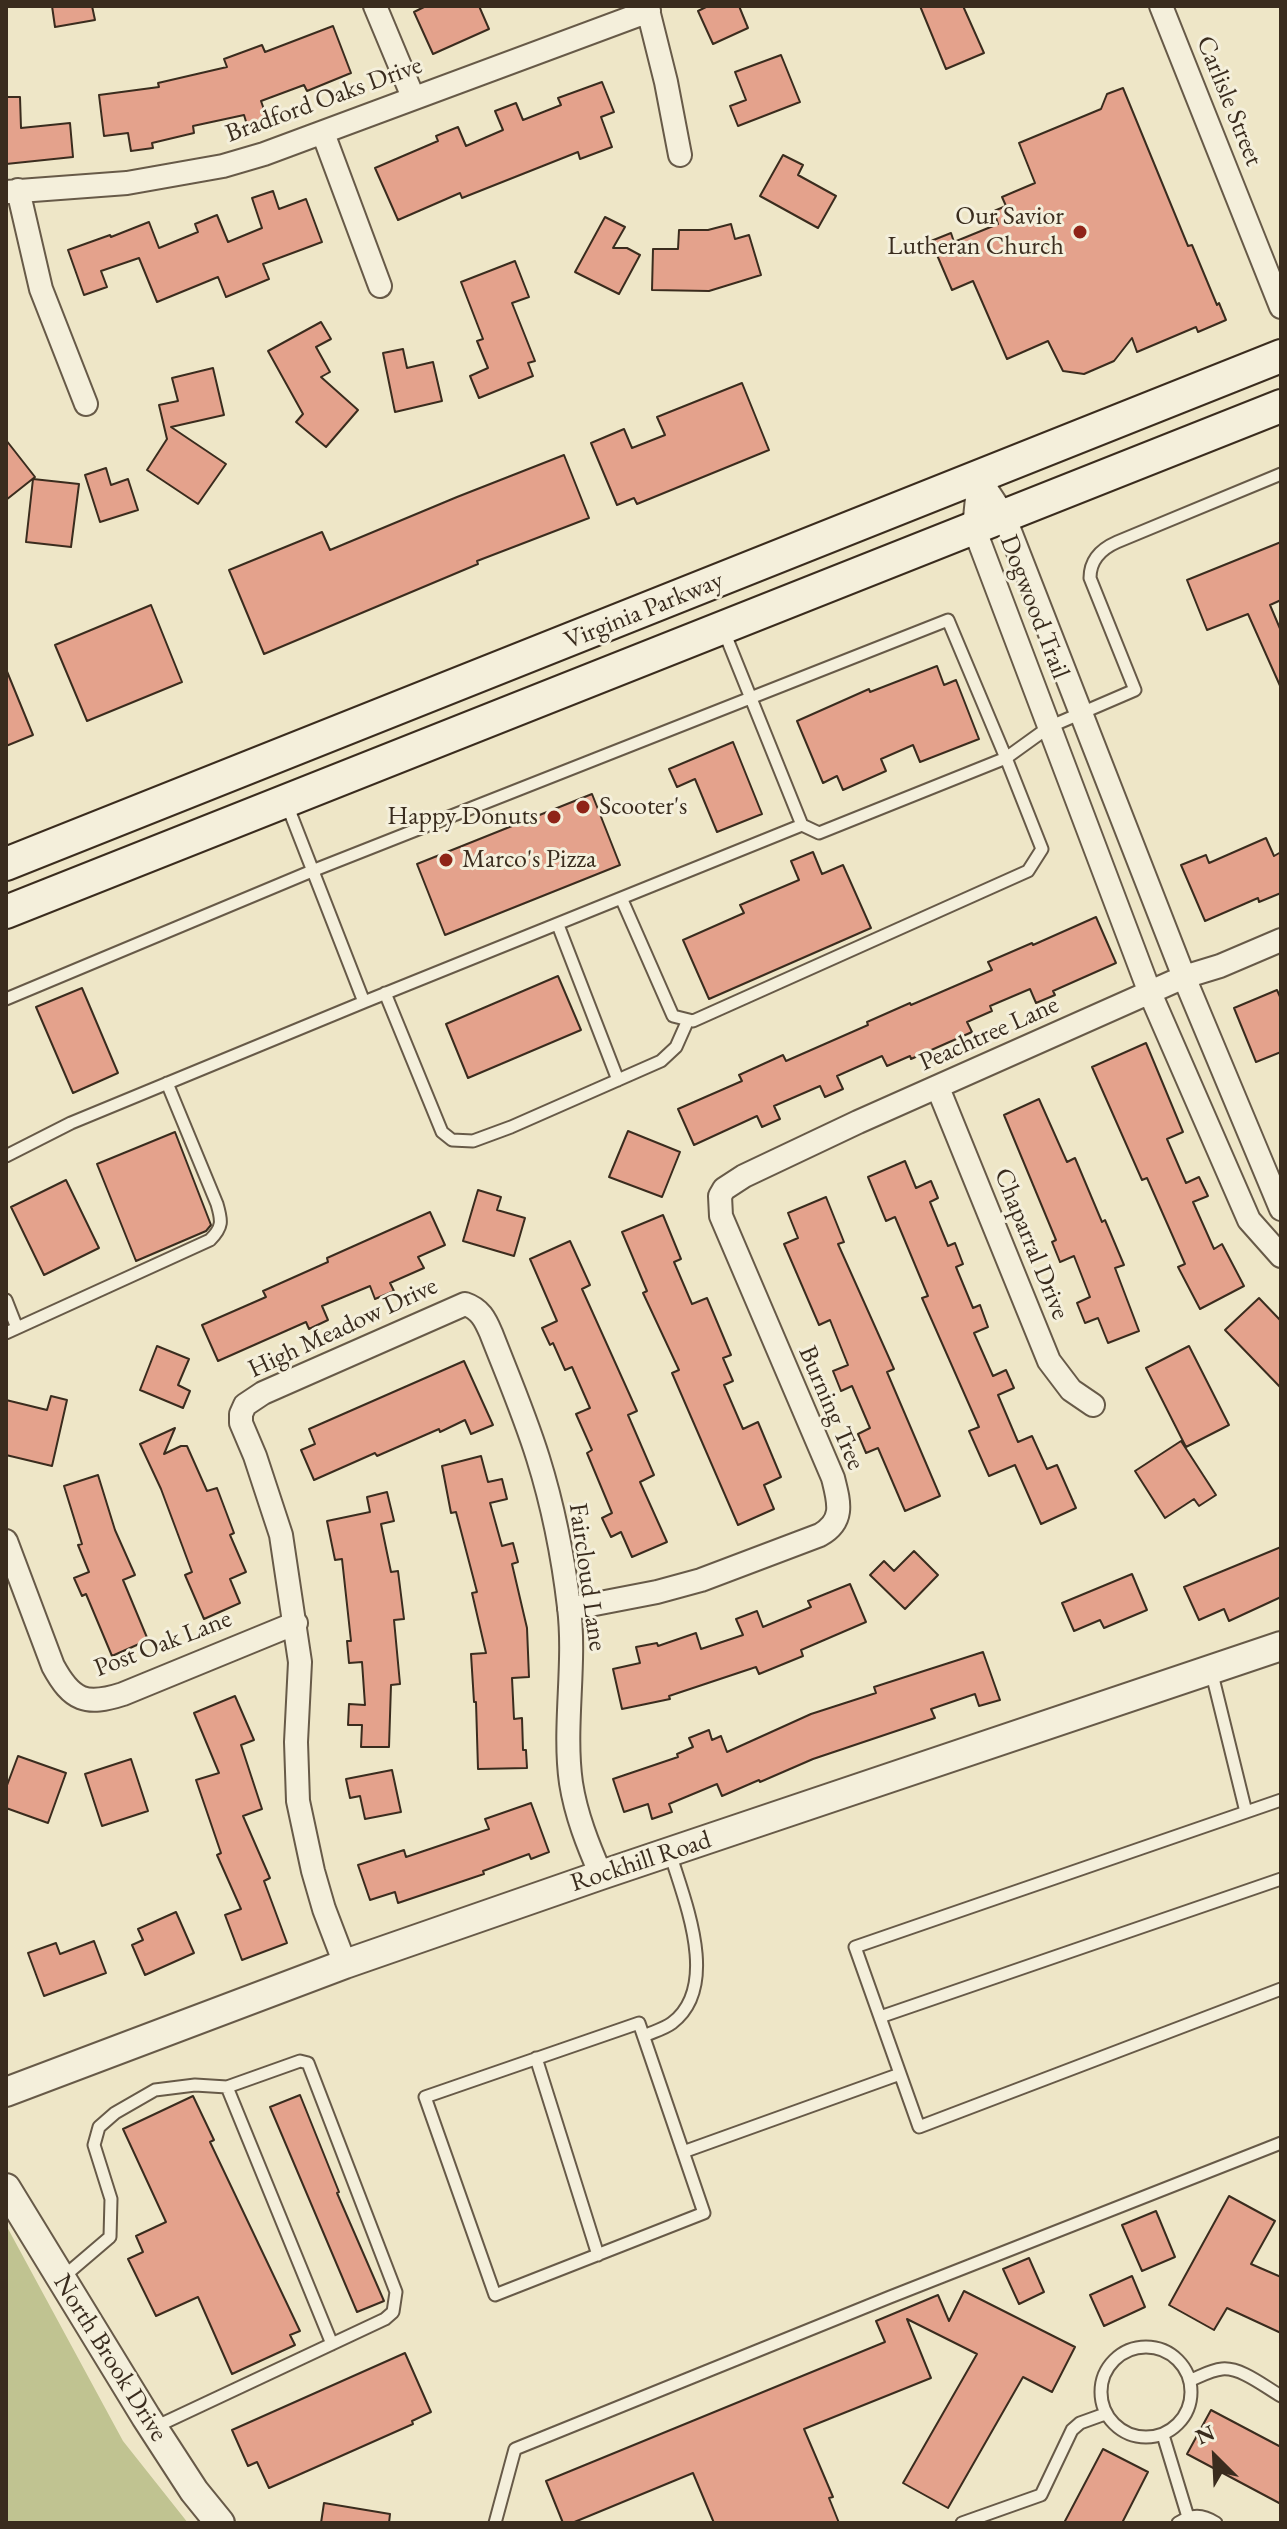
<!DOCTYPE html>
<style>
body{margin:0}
#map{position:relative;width:1287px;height:2529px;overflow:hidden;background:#eee6c7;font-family:"EB Garamond",serif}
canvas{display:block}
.frame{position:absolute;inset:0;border:8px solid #3a2c1e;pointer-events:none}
.north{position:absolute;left:1175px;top:2417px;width:80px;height:80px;-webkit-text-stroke:6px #f4efdb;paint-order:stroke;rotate:336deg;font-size:22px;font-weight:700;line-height:32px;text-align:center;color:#3a2c1e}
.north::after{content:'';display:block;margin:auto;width:28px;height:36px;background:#3a2c1e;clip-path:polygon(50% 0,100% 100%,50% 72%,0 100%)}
</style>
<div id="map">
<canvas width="1287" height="2529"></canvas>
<div class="frame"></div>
<div class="north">N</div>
</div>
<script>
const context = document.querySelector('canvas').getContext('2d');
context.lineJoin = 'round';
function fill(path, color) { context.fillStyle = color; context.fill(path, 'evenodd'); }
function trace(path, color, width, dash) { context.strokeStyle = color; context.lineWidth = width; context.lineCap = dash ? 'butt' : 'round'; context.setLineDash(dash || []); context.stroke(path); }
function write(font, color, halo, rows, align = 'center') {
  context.font = font + ' "EB Garamond",serif'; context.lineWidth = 6; context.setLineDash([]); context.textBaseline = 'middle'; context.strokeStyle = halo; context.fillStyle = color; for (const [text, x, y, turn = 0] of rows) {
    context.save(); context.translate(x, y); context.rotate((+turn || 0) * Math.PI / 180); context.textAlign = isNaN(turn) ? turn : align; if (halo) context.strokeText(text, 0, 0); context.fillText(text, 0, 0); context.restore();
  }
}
fill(new Path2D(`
 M6,2225L123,2441L188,2523H6Z`), '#c0c391');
const building = new Path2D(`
 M52,6H92L95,20L55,27Z
 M426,6H479L489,29L433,54L414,12Z
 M708,6H739L748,28L713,44L698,11Z
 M920,6H963L984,53L946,69Z
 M333,26L351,73L307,91L304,85L261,101L267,118L247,125L244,115L193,126L194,133L152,143L153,148L131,151L128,133L104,136L99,95L159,87L158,83L227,67L224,59L262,45L265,52Z
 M781,55L800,102L738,126L730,106L746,100L735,72Z
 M602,82L614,112L601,117L612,147L580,159L578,152L462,198L460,193L398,220L375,168L438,141L436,136L458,127L466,146L503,130L495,111L516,103L523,120L561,105L558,98Z
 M1123,88L1188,246L1192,245L1217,305L1219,303L1226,320L1198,332L1196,327L1137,352L1132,338L1114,361L1084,374L1063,371L1048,341L1007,359L973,281L952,290L931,241L951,233L954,242L998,224L994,211L1006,206L1002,197L1035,183L1019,143L1101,109L1107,94Z
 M6,97H20L21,128L70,123L73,157L6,164Z
 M783,155L803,165L798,175L836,196L818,228L760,196Z
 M273,191L279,209L306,199L322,242L263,264L269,279L226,297L218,277L157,302L139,258L101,271L107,287L84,295L68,250L110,235L111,237L149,222L159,248L198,232L195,224L217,215L228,242L262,228L252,198Z
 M605,217L625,227L613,248H627L640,255L619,294L575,272Z
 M731,224L735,239L749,235L761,275L709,291L652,290L653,249H678L679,230H708Z
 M515,261L529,297L512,303L535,361L528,363L533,376L479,398L470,376L488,368L477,341L483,339L461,282Z
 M321,322L331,339L316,347L330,372L321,377L358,410L326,447L296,422L303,414L268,351Z
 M403,349L407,368L433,362L442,401L395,412L383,353Z
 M213,368L224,415L171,427L226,464L198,504L147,470L167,439L159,405L178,401L172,378Z
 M742,383L769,450L637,504L634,498L617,505L591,443L624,429L632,448L665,435L657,417Z
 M6,440L35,477L6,500Z
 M564,455L589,518L477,561L478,564L264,654L229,570L322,532L330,550L457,497Z
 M106,468L111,485L128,479L138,510L100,522L85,475Z
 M33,479L79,484L71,547L26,542Z
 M1281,542V600L1270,605L1281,631V688L1248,614L1207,630L1187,580Z
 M151,605L182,682L87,721L55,645Z
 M937,666L944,685L956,680L979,739L920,762L913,745L881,759L886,771L843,790L837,776L823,783L797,721L869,689L870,692Z
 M6,669L33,735L6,746Z
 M733,742L762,814L717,832L695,779L677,787L669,769Z
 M592,794L620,865L445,935L417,864Z
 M1266,838L1274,856L1281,852V893L1259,902L1258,898L1205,921L1181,865L1206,855L1209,863Z
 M813,852L822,874L843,865L871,928L709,999L683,940L744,913L740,905L799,880L791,861Z
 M1096,917L1116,963L1053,991L1055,995L1036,1003L1030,989L990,1006L992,1011L967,1022L972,1032L911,1059L910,1056L887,1066L882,1056L837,1076L843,1089L825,1097L820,1086L774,1106L780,1119L762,1127L757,1116L694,1145L678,1109L742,1081L739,1075L783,1055L786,1061L868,1025L867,1022L910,1003L911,1005L992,970L988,962L1032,943L1033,945Z
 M558,976L581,1030L468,1078L446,1024Z
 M82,988L118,1073L73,1093L36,1007Z
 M1277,990L1281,999V1052L1256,1062L1234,1008Z
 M1146,1043L1183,1132L1167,1139L1186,1183L1199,1177L1208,1196L1193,1202L1214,1249L1222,1244L1244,1286L1200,1309L1178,1267L1185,1264L1147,1178L1142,1180L1092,1067Z
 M1039,1099L1067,1162L1075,1158L1102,1222L1105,1220L1124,1265L1115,1268L1139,1331L1108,1343L1098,1318L1085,1323L1077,1303L1090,1297L1074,1256L1060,1262L1052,1242L1056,1240L1004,1115Z
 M628,1131L680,1152L662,1197L609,1177Z
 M175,1132L211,1225L206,1231L136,1261L97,1164Z
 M905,1161L916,1188L931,1181L938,1198L930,1202L948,1246L955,1243L963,1264L956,1267L973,1308L980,1305L988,1327L974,1333L993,1376L1006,1370L1014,1388L998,1395L1018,1442L1032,1436L1047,1469L1057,1465L1076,1508L1041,1524L1015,1465L989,1476L969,1431L979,1427L922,1298L928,1296L895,1217L886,1221L868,1177Z
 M66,1180L99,1248L44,1275L11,1207Z
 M478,1190L501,1197L497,1210L525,1218L514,1256L463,1241Z
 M826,1197L844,1242L838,1244L894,1369L887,1372L940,1496L905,1511L878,1448L866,1453L858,1434L870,1428L852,1386L841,1391L833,1371L848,1365L830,1320L819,1325L784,1244L798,1238L788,1213Z
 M430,1212L445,1245L418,1257L424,1268L390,1283L394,1291L375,1299L370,1286L322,1306L328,1320L309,1329L306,1322L218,1361L202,1325L266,1297L263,1291L328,1262L327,1258Z
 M663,1215L681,1259L674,1262L692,1304L707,1298L731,1355L723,1358L733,1381L724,1385L743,1429L758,1422L781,1477L764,1485L774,1509L738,1525L672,1373L679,1370L643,1293L647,1291L622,1232Z
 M570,1241L590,1285L582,1289L637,1411L628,1415L654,1475L640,1482L667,1542L632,1557L621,1532L611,1537L602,1518L612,1513L587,1453L592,1450L576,1414L590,1408L572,1367L565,1370L553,1343L550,1345L542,1328L557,1321L530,1259Z
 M1259,1298L1281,1321V1388L1225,1330Z
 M157,1346L189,1359L178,1385L190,1391L183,1408L140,1390Z
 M1189,1346L1229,1425L1186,1447L1146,1368Z
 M464,1361L493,1425L471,1434L465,1420L440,1432L439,1429L377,1456L375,1453L314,1480L301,1450L315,1444L309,1429Z
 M51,1396L67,1400L52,1466L6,1455V1400L47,1410Z
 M175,1428L164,1454L181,1446H187L207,1491L217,1488L234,1533L230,1535L246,1572L230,1579L240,1603L204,1619L185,1575L192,1572L161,1489L140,1444Z
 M1181,1441L1216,1495L1199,1506L1194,1499L1165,1518L1135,1471Z
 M481,1456L488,1482L502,1479L507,1499L490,1503L502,1546L513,1543L518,1562L512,1564L527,1628L529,1677L512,1678L514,1719L522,1718L523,1750H526L527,1768L478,1769L476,1702H474L471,1654L486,1653L472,1593L477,1592L456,1512L451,1513L442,1466Z
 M98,1475L115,1530L135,1575L123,1580L148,1640L112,1656L86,1594L82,1596L74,1578L89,1572L78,1545L82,1544L64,1486Z
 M387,1492L394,1521L381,1524L391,1572L398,1571L404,1619L394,1620L400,1684L391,1685L389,1747H361L362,1725H348L349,1704L365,1705L362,1662L349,1663L347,1641H351L342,1559L335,1560L327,1521L370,1512L367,1497Z
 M1281,1547V1597L1229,1621L1224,1609L1199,1620L1184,1587Z
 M914,1551L938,1575L905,1609L870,1575L884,1561L894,1571Z
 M1132,1574L1147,1610L1104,1628L1100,1620L1074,1631L1062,1603Z
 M850,1584L866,1622L801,1650L803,1656L759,1674L756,1667L669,1696L670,1699L622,1709L613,1669L640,1663L636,1647L657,1643L658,1646L696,1633L701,1649L743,1635L736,1619L757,1611L763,1627L811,1607L808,1601Z
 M983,1652L1000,1700L979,1706L975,1694L931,1709L935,1718L813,1759L760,1782L759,1780L722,1796L717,1784L669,1804L672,1812L652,1819L648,1804L624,1812L613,1779L678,1757L677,1754L693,1747L689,1738L709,1730L712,1740L721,1736L727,1752L811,1714L876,1693L874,1687Z
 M235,1696L254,1740L241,1745L262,1809L243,1816L270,1878L264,1881L287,1943L242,1960L225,1915L241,1909L217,1855L221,1853L196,1780L219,1773L194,1713Z
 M18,1756L66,1773L48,1823L6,1808V1788Z
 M131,1759L148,1811L102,1826L85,1774Z
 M392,1770L401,1812L365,1819L360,1796L350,1798L346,1779Z
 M531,1803L549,1852L531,1859L529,1854L483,1871L484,1874L398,1903L395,1892L370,1900L358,1865L404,1850L406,1857L489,1829L485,1819Z
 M176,1912L194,1953L145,1975L132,1945L143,1940L138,1929Z
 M94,1941L106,1973L44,1996L28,1953L56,1943L60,1954Z
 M300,2095L339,2192L337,2193L384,2301L357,2312L270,2107Z
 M193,2096L214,2140L210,2142L300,2331L290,2335L295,2345L232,2374L198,2297L156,2316L128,2259L143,2252L136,2236L166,2222L123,2129Z
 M1229,2196L1275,2221L1251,2264L1281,2277V2333L1227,2308L1214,2330L1169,2305Z
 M1156,2211L1175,2257L1142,2271L1122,2225Z
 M1029,2258L1044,2292L1019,2304L1003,2269Z
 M1132,2276L1145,2307L1104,2326L1090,2295Z
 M964,2291L1075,2347L1052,2392L1023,2377L948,2508L903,2483L977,2354L907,2319L931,2378L804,2429L833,2497L829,2498L839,2523H714L693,2473L572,2523H563L546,2481L885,2342L876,2321L938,2295L949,2321Z
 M405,2353L431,2412L412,2421L413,2424L269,2488L257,2462L248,2466L232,2430Z
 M1211,2410L1281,2447V2504L1187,2454Z
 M1103,2449L1148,2472L1122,2523H1064Z
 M324,2503L390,2514L389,2523H321Z`);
fill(building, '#e4a28c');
trace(building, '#3a2c1e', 2);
const service = new Path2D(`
 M286,802L364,1002L802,825L723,629
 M622,900L673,1016L693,1021L1028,871L1042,849L1006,758L819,833L802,825
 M558,925L618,1080
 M385,993L442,1132L452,1140L473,1141L511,1127L661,1061L676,1047L688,1020
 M6,999L312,871L948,620L1006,758L1049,727L1135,690L1090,578C1090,560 1101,549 1117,542L1281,474
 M6,1156L71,1123L364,1002
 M6,1300L17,1328L6,1333
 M17,1328L210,1240C223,1227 222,1221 217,1204L167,1083
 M1211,1670L1246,1812
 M1281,1800L855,1947L919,2127L1281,1989
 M880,2017L1281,1879
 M639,2023L704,2213L495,2295L425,2097Z
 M644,2036C652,2032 664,2029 672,2023C721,1986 684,1900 670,1853
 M536,2058L598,2255
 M227,2087L332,2344
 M683,2152L900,2074
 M62,2278L110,2237L111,2199L94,2145L99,2127L115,2113L155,2090L195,2085L227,2087L300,2061L308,2063L396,2292L393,2312L385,2319L153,2428
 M1101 2392a45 45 0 1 1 90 0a45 45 0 1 1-90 0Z
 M1191,2380C1201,2376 1211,2370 1222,2369C1241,2367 1265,2387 1281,2396
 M1163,2435L1188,2517
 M495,2523L515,2449L890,2297L1281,2143
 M962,2523L1041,2495L1072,2430L1080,2423L1105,2414
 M1178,2523C1192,2514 1202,2514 1216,2523`);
const minor = new Path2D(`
 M375,6L413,97
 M647,6L666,82L680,155
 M1161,6L1281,307
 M323,133L380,286
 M18,190L41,289L86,404
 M6,192L127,183L223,166L264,154L649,11
 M979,478L974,528L1150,993L1249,1220L1281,1256
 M979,478L1004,516L1184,977L1281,1209
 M938,1088L1049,1361L1071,1390L1093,1405
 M6,1541L53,1666C72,1701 86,1706 123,1694L296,1623
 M569,1609L657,1592L701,1580L820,1535C845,1521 839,1502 833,1478L721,1216L720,1196L724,1189L744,1176L858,1122L1184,977L1220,966L1281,940
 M345,1964L324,1909L313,1871L298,1801L296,1742L300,1662L281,1535L255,1456L241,1423V1414L245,1405L263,1393L465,1304C480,1309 485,1319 491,1333C507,1374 525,1416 538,1458C553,1506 563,1556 569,1607C576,1665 563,1727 571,1783C576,1815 588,1845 601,1875`);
const tertiary = new Path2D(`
 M6,2092L345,1964L601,1875L1281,1646
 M6,2188L146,2417L194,2491L220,2523`);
const secondary = new Path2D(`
 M6,864L1281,356
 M6,912L1281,406`);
trace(service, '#675a48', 15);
trace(minor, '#675a48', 26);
trace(tertiary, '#675a48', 32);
trace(secondary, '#3a2c1e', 36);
trace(service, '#f4efdb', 11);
trace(minor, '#f4efdb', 22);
trace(tertiary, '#f4efdb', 28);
trace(secondary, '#f4efdb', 32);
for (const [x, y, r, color] of [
 [1080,232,8,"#8f2418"],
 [583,807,8,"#8f2418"],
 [554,817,8,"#8f2418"],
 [446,860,8,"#8f2418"]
]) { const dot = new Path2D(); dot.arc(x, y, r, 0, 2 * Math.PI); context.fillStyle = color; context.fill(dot); trace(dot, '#f4efdb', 3); }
write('26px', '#3a2c1e', '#f4efdb', [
 ["Bradford Oaks Drive",324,100,-20],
 ["Carlisle Street",1229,101,68],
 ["Dogwood Trail",1034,607,69],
 ["Virginia Parkway",644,611,-22],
 ["Peachtree Lane",989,1034,-24],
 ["Chaparral Drive",1031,1244,68],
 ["High Meadow Drive",343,1328,-25],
 ["Burning Tree",831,1408,67],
 ["Faircloud Lane",587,1577,82],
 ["Post Oak Lane",163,1644,-21],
 ["Rockhill Road",641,1862,-18],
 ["North Brook Drive",110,2358,58]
]);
write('26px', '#3a2c1e', '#f4efdb', [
 ["Our Savior",1064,217],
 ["Lutheran Church",1064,247],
 ["Scooter's",599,807,"left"],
 ["Happy Donuts",538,817],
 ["Marco's Pizza",462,860,"left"]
], 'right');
</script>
